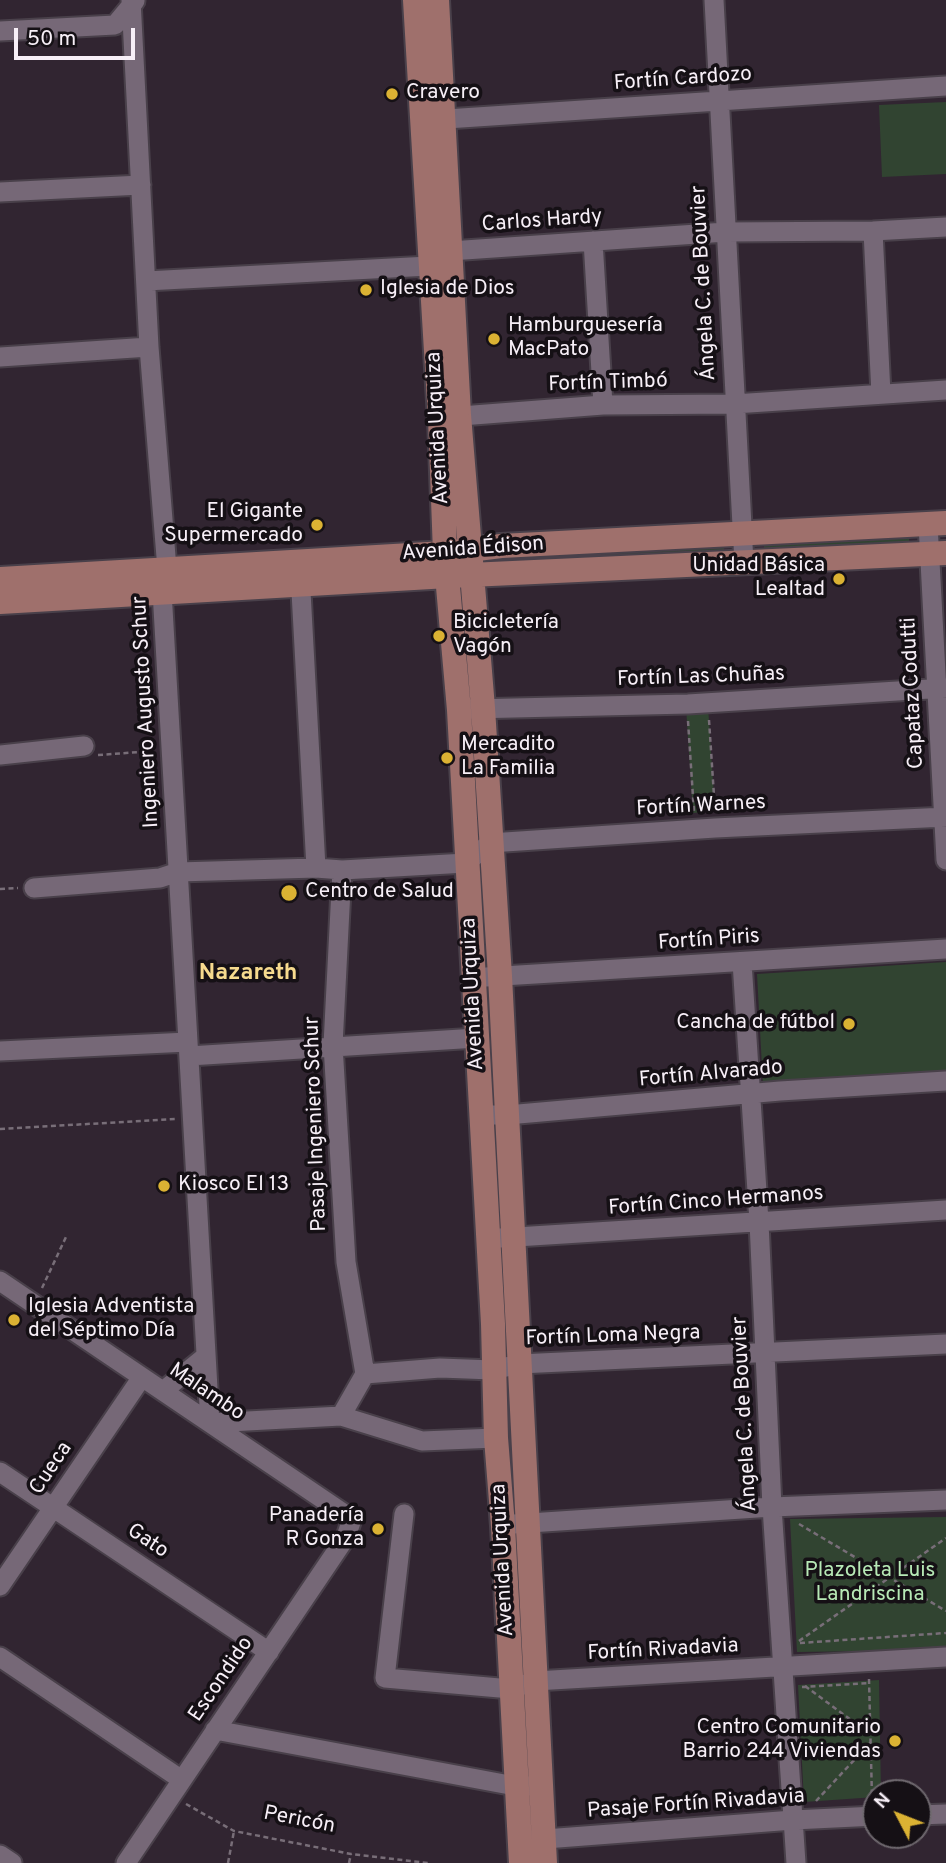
<!DOCTYPE html>
<meta charset="utf-8">
<style>
body{margin:0}
#map{position:relative;width:946px;height:1863px;overflow:hidden;background:#312531;font-family:Overpass,sans-serif}
canvas{display:block}
.north{position:absolute;left:862px;top:1779px;width:70px;height:70px;box-sizing:border-box;background:#151015;border:2px solid #6f696f;border-radius:50%;rotate:312deg;font-size:19px;font-weight:700;line-height:28px;text-align:center;color:#f7eff7}
.north::after{content:'';display:block;margin:auto;width:24px;height:32px;background:#dbb233;clip-path:polygon(50% 0,100% 100%,50% 72%,0 100%)}
.scale{position:absolute;left:14px;top:28px;width:121px;height:32px;box-sizing:border-box;border:4px solid #f7eff7;border-top:0;padding-left:9px;font-size:21px;line-height:24px;white-space:nowrap;color:#f7eff7;-webkit-text-stroke:5px #151015;paint-order:stroke}
</style>
<div id="map">
<canvas width="946" height="1863"></canvas>
<div class="north">N</div>
<div class="scale">50 m</div>
</div>
<script>
const context = document.querySelector('canvas').getContext('2d');
context.lineJoin = 'round';
function fill(path, color) { context.fillStyle = color; context.fill(path, 'evenodd'); }
function trace(path, color, width, dash) { context.strokeStyle = color; context.lineWidth = width; context.lineCap = dash ? 'butt' : 'round'; context.setLineDash(dash || []); context.stroke(path); }
function write(font, color, halo, rows, align = 'center') {
  context.font = font + ' Overpass,sans-serif'; context.lineWidth = 7; context.setLineDash([]); context.textBaseline = 'middle'; context.strokeStyle = halo; context.fillStyle = color; for (const [text, x, y, turn = 0] of rows) {
    context.save(); context.translate(x, y); context.rotate((+turn || 0) * Math.PI / 180); context.textAlign = isNaN(turn) ? turn : align; if (halo) context.strokeText(text, 0, 0); context.fillText(text, 0, 0); context.restore();
  }
}
fill(new Path2D(`
 M946,102V174L882,177L879,105Z
 M909,538V544L764,550V543Z
 M724,547V554L493,565V557Z
 M708,706L715,811L693,813L686,707Z
 M946,962V1074L763,1086L757,974Z
 M946,1517V1650L797,1652L790,1519Z
 M879,1680L881,1793H876V1797L804,1802L798,1685Z`), '#314431');
const minor = new Path2D(`
 M131,0L149,347L167,569L162,591L210,1423
 M714,0L744,563
 M0,31L115,25L135,1
 M431,120L946,86
 M0,192L141,185
 M873,231L881,394
 M593,241L603,405
 M146,281L429,266L450,251L726,232L873,231L946,227
 M0,357L149,347
 M448,417L603,405L734,404L946,390
 M928,524L946,860
 M300,573L316,868
 M470,709L688,704L946,688
 M0,755L84,746
 M342,870L333,1045L346,1262L365,1374
 M34,888L160,878L178,872L316,868L342,870L466,863L490,843L715,828L946,817
 M742,962L759,1222L772,1507L796,1863
 M486,977L946,949
 M0,1051L188,1042
 M189,1056L477,1038
 M480,1115H507L780,1091L946,1081
 M500,1238L946,1210
 M0,1281L352,1519L346,1537L126,1863
 M365,1374L440,1368L493,1370L519,1364L946,1344
 M163,1391L206,1356
 M341,1416L365,1374
 M210,1423L341,1416L422,1441L496,1438
 M0,1472L269,1652
 M404,1514L385,1678L511,1689L535,1681L946,1657
 M514,1524L772,1507L946,1500
 M0,1586L142,1377
 M0,1657L182,1780
 M215,1730L515,1786H529
 M918,1815L946,1814
 M532,1840L793,1820L876,1816
 M0,1855L12,1863`);
const major = new Path2D(`
 M415,0L440,418L445,553L459,710L493,1324L496,1438L503,1526L521,1863
 M437,0L459,415L483,708L500,976L545,1863
 M0,579L445,553L501,546L946,523
 M0,602L448,576L946,553`);
trace(minor, '#49404a', 23);
trace(major, '#49404a', 28);
trace(new Path2D(`
 M709,720L715,811
 M688,721L694,812
 M98,755L154,751
 M0,889L18,888
 M0,1129L175,1119
 M42,1288L66,1237
 M799,1524L946,1611
 M799,1641L946,1538
 M800,1643L946,1633
 M869,1679L872,1798
 M805,1686L870,1734
 M802,1687L869,1683
 M816,1801L871,1742
 M186,1804L234,1831L351,1854L428,1863
 M228,1863L234,1831
 M349,1863L351,1854`), '#786e78', 2.5, [5, 3.5]);
trace(minor, '#766877', 19);
trace(major, '#9f706c', 24);
for (const [x, y, r, color] of [
 [392,94,7,"#dbb233"],
 [366,290,7,"#dbb233"],
 [494,339,7,"#dbb233"],
 [317,525,7,"#dbb233"],
 [839,579,7,"#dbb233"],
 [439,636,7,"#dbb233"],
 [447,758,7,"#dbb233"],
 [289,893,9,"#dbb233"],
 [849,1024,7,"#dbb233"],
 [164,1186,7,"#dbb233"],
 [14,1320,7,"#dbb233"],
 [378,1529,7,"#dbb233"],
 [895,1741,7,"#dbb233"]
]) { const dot = new Path2D(); dot.arc(x, y, r, 0, 2 * Math.PI); context.fillStyle = color; context.fill(dot); trace(dot, '#151015', 2.5); }
write('21px', '#f7eff7', '#151015', [
 ["Fortín Cardozo",683,80,-4],
 ["Carlos Hardy",542,222,-4],
 ["Ángela C. de Bouvier",705,283,-93],
 ["Fortín Timbó",608,384,-2],
 ["Avenida Urquiza",439,428,-93],
 ["Avenida Édison",473,550,-4],
 ["Fortín Las Chuñas",701,678,-2],
 ["Capataz Codutti",914,693,-93],
 ["Ingeniero Augusto Schur",147,712,-93],
 ["Fortín Warnes",701,807,-3],
 ["Fortín Piris",709,941,-4],
 ["Avenida Urquiza",474,994,-93],
 ["Fortín Alvarado",711,1075,-5],
 ["Pasaje Ingeniero Schur",317,1124,-92],
 ["Fortín Cinco Hermanos",716,1202,-4],
 ["Fortín Loma Negra",613,1337,-2],
 ["Malambo",206,1393,34],
 ["Ángela C. de Bouvier",746,1414,-93],
 ["Cueca",52,1469,-56],
 ["Gato",147,1542,34],
 ["Avenida Urquiza",504,1560,-93],
 ["Fortín Rivadavia",663,1651,-3],
 ["Escondido",222,1680,-56],
 ["Pasaje Fortín Rivadavia",696,1805,-4],
 ["Pericón",299,1821,11]
]);
write('21px', '#f7eff7', '#151015', [
 ["Cravero",406,94],
 ["Iglesia de Dios",380,290],
 ["Hamburguesería",508,327],
 ["MacPato",508,351],
 ["El Gigante",303,513,"right"],
 ["Supermercado",303,537,"right"],
 ["Unidad Básica",825,567,"right"],
 ["Lealtad",825,591,"right"],
 ["Bicicletería",453,624],
 ["Vagón",453,648],
 ["Mercadito",461,746],
 ["La Familia",461,770],
 ["Centro de Salud",305,893],
 ["Cancha de fútbol",835,1024,"right"],
 ["Kiosco El 13",178,1186],
 ["Iglesia Adventista",28,1308],
 ["del Séptimo Día",28,1332],
 ["Panadería",364,1517,"right"],
 ["R Gonza",364,1541,"right"],
 ["Centro Comunitario",881,1729,"right"],
 ["Barrio 244 Viviendas",881,1753,"right"]
], 'left');
write('21px', '#b7e9b6', '#151015', [
 ["Plazoleta Luis",870,1572],
 ["Landriscina",870,1596]
]);
write('bold 23px', '#f6da8e', '#151015', [
 ["Nazareth",248,974]
]);
</script>
